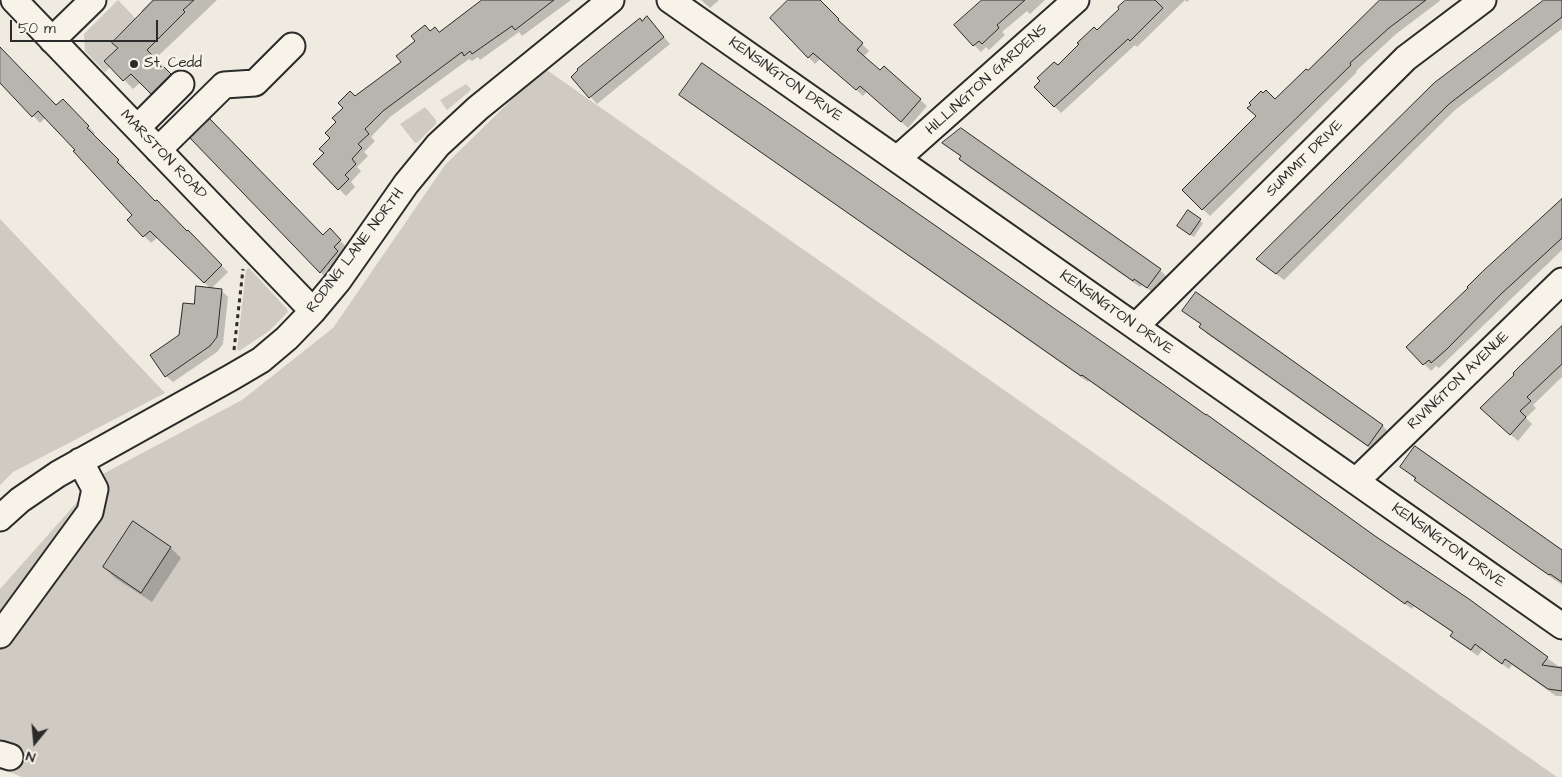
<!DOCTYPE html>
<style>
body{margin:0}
#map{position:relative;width:1562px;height:777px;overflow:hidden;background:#efebe0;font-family:"Architects Daughter",sans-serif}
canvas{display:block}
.north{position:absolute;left:10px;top:717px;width:50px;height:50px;-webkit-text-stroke:4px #f7f3e8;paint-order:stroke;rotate:197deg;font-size:14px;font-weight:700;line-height:20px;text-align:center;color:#2b2b2b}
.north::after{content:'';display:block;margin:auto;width:18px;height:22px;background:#2b2b2b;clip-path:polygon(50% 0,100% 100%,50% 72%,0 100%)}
.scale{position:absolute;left:10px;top:20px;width:148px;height:22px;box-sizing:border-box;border:2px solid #2b2b2b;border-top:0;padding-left:6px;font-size:15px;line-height:18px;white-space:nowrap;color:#2b2b2b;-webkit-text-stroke:4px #f7f3e8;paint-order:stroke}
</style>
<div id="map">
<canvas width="1562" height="777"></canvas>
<div class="north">N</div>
<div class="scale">50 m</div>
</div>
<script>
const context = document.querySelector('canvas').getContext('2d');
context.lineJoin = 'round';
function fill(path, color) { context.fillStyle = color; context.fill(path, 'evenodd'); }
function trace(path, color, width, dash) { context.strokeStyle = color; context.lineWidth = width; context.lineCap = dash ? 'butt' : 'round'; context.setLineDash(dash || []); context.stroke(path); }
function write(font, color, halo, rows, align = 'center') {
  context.font = font + ' "Architects Daughter",sans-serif'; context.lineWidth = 5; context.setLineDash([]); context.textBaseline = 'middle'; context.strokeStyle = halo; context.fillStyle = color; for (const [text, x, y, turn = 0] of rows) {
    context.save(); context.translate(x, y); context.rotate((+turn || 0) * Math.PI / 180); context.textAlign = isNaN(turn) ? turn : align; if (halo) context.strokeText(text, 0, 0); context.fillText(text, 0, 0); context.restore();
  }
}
fill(new Path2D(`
 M118,0L142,25L125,31L112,42L118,48L104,61L110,67L105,72L85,51L84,34Z
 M544,68L1557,777H22L0,768V589L101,475L242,400L333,328L445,165Z
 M466,84L471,89L470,91L447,110L440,100Z
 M425,107L436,120V124L418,142L415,143L400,124Z
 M0,219L165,393L13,472L0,485Z
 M249,268L287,309L288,312L269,331L239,351L237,349L246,270Z`), '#cfcbc2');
fill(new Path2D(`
 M152,0H217L155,59L179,84L161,102L141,82L133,89L106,61L119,48L143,14L141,11Z
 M491,0H571L522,36L519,32L480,60L478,57L472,61L469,59L390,117L371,137L375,141L364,152L368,156L357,167L361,171L351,182L355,187L346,196L314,164L325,153L338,122L354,97L402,63L430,32L439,33Z
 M701,0H719L710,8Z
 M790,0H817L869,51L863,57L880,72L884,67L927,106L908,128L867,91L863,96L821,58L815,64L771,18Z
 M984,0H1045L1030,14L1027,11L1002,32L1005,35L989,50L986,47L981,52L974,45Z
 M1128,0H1189L1187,2L1185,0L1137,47L1135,45L1061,113L1036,87L1097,32Z
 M1380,0H1441L1396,34L1356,71L1357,72L1210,216L1183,190L1275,100L1308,72Z
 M1546,0H1562V29L1455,110L1284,280L1265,265Z
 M647,18L670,44L597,104L573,77Z
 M0,48L56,107L63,101L95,133L93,135L125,168L123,170L187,233L188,232L228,272L211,289L221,290L228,297L223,344L217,352L173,382L166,376L180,335L195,306L211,289L158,237L151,243L129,220L133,216L77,150L46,117L40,123L0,81Z
 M681,94L1433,575L1558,666H1562V696H1556L1512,665L1509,669L1482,650L1478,656L1458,642L1452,635L1453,633L1414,606L1412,609L1089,381L1088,382L688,101Z
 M192,138L323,237L330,230L347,248L340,255L343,258L327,279Z
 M944,144L1160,270L1167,277L1155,294L1142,285L1140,287L967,166L960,159L961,157Z
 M1562,202V250L1439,368L1436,366L1431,371L1408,347Z
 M1188,212L1203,223L1194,237L1181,229Z
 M1196,294L1383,426L1389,433L1375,452L1207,334L1201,327L1202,325L1184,311Z
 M1562,326V377L1533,405L1536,408L1526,418L1532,424L1518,441L1489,415Z
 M1402,467L1562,552V585L1422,486Z
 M171,548L181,558L152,602L115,578L104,567Z`), '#0003');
const building = new Path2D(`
 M154,0H194L183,10L185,12L147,50L171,74L151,94L131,74L123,81L104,61L118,48L112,43Z
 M482,0H554L515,30L512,26L472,54L470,51L464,56L462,52L383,111L365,129L369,134L358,144L362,148L352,159L356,164L345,175L349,179L338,190L313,164L324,153L319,149L330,138L325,133L336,122L332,118L343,108L338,103L350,91L355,96L401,62L396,56L415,41L411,36L425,25L430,31L435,27L439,32Z
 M788,0H820L839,19L838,20L863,43L857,50L880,70L884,66L921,99L901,122L860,86L856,90L813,53L808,58L770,18Z
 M982,0H1025L997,25L999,28L982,44L979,41L973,46L954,25Z
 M1126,0H1155L1163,8L1130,41L1128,39L1054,107L1034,87L1040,81L1037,78L1054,62L1058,65L1079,44L1077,43L1094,27L1097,30L1119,9L1118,7Z
 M1380,0H1426L1389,28L1350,63L1351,65L1202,210L1182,190L1256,116L1247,108L1251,105L1249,103L1261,91L1263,93L1266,90L1275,99L1306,69L1308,70Z
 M1544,0H1562V17L1449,104L1276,274L1256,259L1434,83Z
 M647,16L664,37L589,98L571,77L578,70L577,69L615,38L640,18L642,21Z
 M0,47L56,105L63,99L89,126L87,128L119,160L117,162L135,180L155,201L157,200L187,231L188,230L222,265L204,283L150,231L143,237L127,220L132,215L73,151L75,150L38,111L32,117L0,83Z
 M702,63L1157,380L1206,415V414L1375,536L1469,599L1548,657L1542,665L1562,668V691L1548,689L1505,659L1502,664L1475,644L1471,650L1450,636L1453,632L1407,601L1405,604L1082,375L1081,376L971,299L679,95Z
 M210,119L323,235L330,228L341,240L334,247L338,251L320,273L190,138Z
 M961,128L1161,269L1147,288L1134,279L1133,281L959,159L961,156L942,143Z
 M1562,199V238L1500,295L1447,349L1431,363L1429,360L1423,365L1406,347L1468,288L1467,287L1482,272Z
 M1188,210L1201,219L1190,235L1177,226Z
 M196,286L222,289L217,337L210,346L165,377L150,355L179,335L183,303L194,304Z
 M1196,292L1383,425L1368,446L1199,327L1201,324L1182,311Z
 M1562,326V364L1527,397L1531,401L1520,411L1526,417L1510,435L1480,408L1514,375L1513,373L1520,366Z
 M1415,446L1562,550V582L1550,574L1549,575L1516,552L1414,480L1416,478L1400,467Z
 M133,521L171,547L141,593L103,567Z`);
fill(building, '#b8b5ae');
trace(building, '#2b2b2b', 1);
const minor = new Path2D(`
 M14,0L313,311
 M670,0L1562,626
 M52,40L93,0
 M137,128L181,84
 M158,150L224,85L255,83L292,46
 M897,159L1076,0
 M1136,326L1406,58L1483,0
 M1356,481L1562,281
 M0,518L20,500L58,474L232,377L261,360L287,338L313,311L338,281L406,184L438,145L478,108L611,0
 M0,635L90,512L95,489L80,461
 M0,754L10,757`);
trace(minor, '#2b2b2b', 29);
trace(new Path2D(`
 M234,350L243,269`), '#2b2b2b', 3, [4, 4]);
trace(minor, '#f7f3e8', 25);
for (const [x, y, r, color] of [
 [134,64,5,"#2b2b2b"]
]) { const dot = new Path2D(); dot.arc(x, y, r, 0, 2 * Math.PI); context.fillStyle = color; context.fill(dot); trace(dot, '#f7f3e8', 2); }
write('15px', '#2b2b2b', '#f7f3e8', [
 ["St. Cedd",144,64]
], 'left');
write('15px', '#2b2b2b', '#f7f3e8', [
 ["KENSINGTON DRIVE",785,80,35],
 ["HILLINGTON GARDENS",987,80,-42],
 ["MARSTON ROAD",163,155,46],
 ["SUMMIT DRIVE",1305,159,-45],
 ["RODING LANE NORTH",356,251,-53],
 ["KENSINGTON DRIVE",1116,313,35],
 ["RIVINGTON AVENUE",1459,381,-44],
 ["KENSINGTON DRIVE",1448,546,35]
]);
</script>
